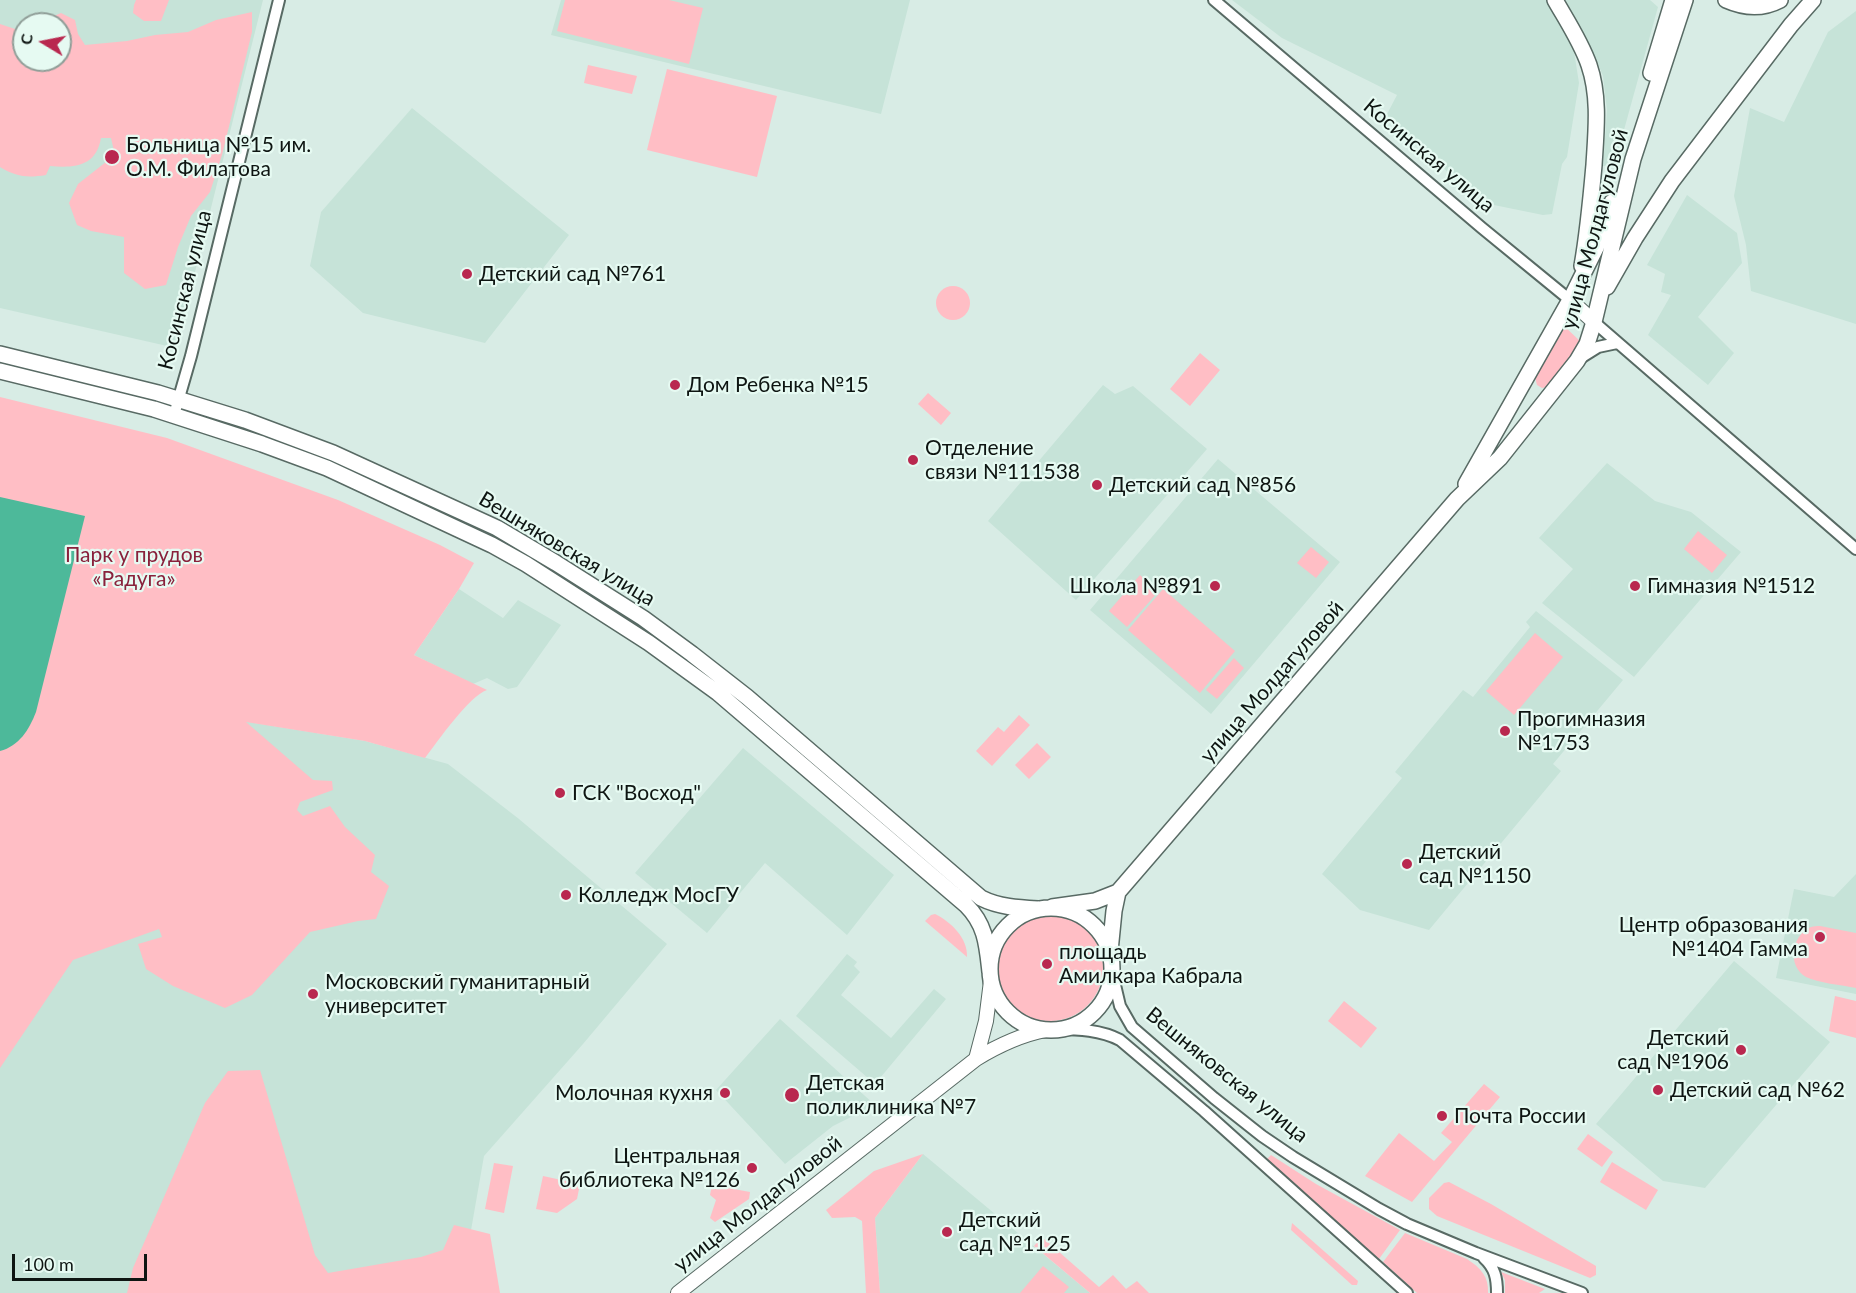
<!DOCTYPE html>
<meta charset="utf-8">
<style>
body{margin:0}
#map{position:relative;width:1856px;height:1293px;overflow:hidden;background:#d8ece5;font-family:Lato,sans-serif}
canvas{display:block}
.north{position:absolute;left:12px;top:12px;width:60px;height:60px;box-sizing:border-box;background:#e6faf2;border:2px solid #909e98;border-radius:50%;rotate:280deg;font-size:16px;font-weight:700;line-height:24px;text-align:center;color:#0e1512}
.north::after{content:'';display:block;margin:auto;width:21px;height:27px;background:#b9284f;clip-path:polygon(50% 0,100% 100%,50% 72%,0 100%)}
.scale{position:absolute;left:12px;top:1254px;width:135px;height:27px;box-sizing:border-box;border:3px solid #0e1512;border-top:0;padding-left:8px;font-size:18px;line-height:21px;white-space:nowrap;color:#0e1512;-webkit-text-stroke:4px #e6faf2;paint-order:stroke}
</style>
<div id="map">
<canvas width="1856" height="1293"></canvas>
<div class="north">С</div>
<div class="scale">100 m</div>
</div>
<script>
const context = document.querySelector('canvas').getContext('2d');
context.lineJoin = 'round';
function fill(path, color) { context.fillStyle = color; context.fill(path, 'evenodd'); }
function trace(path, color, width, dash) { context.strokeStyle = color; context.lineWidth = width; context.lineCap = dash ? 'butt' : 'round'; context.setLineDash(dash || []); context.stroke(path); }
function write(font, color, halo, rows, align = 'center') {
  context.font = font + ' Lato,sans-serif'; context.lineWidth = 4.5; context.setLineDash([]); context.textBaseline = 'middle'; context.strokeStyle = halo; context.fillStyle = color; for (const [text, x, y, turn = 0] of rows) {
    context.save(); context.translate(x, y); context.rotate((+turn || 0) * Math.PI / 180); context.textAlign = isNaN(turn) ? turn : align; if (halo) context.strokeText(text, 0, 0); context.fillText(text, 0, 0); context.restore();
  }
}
fill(new Path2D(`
 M0,0H263L176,348L0,308ZM24,24H60V60H24Z
 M561,0H910L881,114L551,35Z
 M1232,0H1546L1573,45L1579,83L1567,157L1562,164L1552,214L1543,215L1484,203L1385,118L1397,95L1282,38Z
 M1564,0H1650L1658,7L1614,166H1603L1607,110L1603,76L1594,54Z
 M1856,11V324L1751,291L1746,245L1734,196L1750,108L1784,122L1828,32Z
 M412,108L569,235L485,343L363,313L310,266L321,212Z
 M1687,195L1737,233L1742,263L1698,317L1734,353L1708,385L1648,335L1671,295L1661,292L1665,274L1647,265Z
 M1103,385L1115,394L1133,386L1207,449L1076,600L988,521Z
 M1218,459L1340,562L1211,714L1090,610Z
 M1607,463L1655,501L1691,512L1741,552L1634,677L1542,603L1573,569L1539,538Z
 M459,589L503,618L518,600L561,625L517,687L508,689L487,678L473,684L414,655Z
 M1536,611L1623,680L1553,764L1561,771L1429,930L1360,910L1322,874L1402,778L1395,772L1463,690L1473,697L1530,627L1526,622Z
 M96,697L365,741L448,764L519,819L667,944L583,1044L484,1156L460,1293H0V767Z
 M743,748L894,875L847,935L765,863L707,933L635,873Z
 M1856,874V994L1776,978L1794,889L1834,897Z
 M847,954L857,962L854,966L860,972L841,995L891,1038L934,989L946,999L875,1084L796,1016Z
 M1734,961L1830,1042L1705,1188L1663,1181L1596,1124Z
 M780,1019L875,1105L833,1126L785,1164L716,1090Z
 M923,1154L1090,1293H880L875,1218Z`), '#c6e3d8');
fill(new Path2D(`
 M136,0H169L161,21H144L133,13L134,5Z
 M565,0H669L703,8L689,64L557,31Z
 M252,12V32L222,155L210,192L191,216L178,247L166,285L145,289L124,273V237L91,231L77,225L69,203L78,184L111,158L114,151L111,138H101C96,167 74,168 50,166L46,175C27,178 17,177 0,167V24L24,32V60H60V24H47L52,17L61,13L75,20L78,34L85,45L127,41L155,35L188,32L216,20Z
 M588,65L637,76L632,94L584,83Z
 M667,69L777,96L757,177L647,150Z
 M936 303a17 17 0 1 1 34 0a17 17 0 1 1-34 0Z
 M1563,325L1581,342L1552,386L1542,388L1537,385L1535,377Z
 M1200,353L1220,370L1190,406L1170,389Z
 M928,393L951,413L941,425L918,404Z
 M0,397L167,438L338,500L440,545L474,563L459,589L414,655L487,690C469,696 438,741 425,758L365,741L246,722L313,780L332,781L333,790L300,802L297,810L303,816L330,806L345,827L375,855L371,872L389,886L376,919L358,921L310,932L252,995L225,1008L173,986L146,969L138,944L162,937L159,929L73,960L0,1068Z
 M1698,531L1727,555L1712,573L1684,549Z
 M1311,547L1329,562L1316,578L1297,563Z
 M1140,575L1158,592L1127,627L1109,611Z
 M1163,589L1235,651L1200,693L1128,630Z
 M1535,633L1563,657L1514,715L1486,691Z
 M1234,658L1244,668L1217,699L1206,690Z
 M1019,715L1030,725L992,766L976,751L998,727L1004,732Z
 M1037,743L1051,757L1029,779L1015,765Z
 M935,914C951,922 968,938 967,957L925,921L931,915Z
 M997 968a53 53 0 1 1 106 0a53 53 0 1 1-106 0Z
 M1820,926L1856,933V988C1842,985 1818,983 1806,977C1787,966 1791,935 1811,927C1814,926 1817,926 1820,926Z
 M1835,996L1856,1001V1038L1829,1031Z
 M1344,1001L1377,1028L1361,1048L1328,1021Z
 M260,1070L315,1255L328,1273L421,1257L443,1250L454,1225L490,1234L500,1293H127L133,1268L205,1103L228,1071Z
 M1484,1084L1500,1097L1412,1202L1365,1176L1399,1133L1434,1161L1452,1142L1441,1133Z
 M1588,1134L1613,1152L1602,1167L1577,1149Z
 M923,1154L875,1218L880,1293H866L862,1221L855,1217L832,1218L826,1210L874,1171Z
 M1271,1155L1316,1184L1400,1230L1379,1259L1266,1160Z
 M1612,1162L1658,1190L1646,1210L1600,1182Z
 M494,1163L513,1166L504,1213L485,1209Z
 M543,1176L580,1184L577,1199L557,1213L536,1209Z
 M1449,1182L1491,1204L1596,1266V1275L1590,1278L1437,1216L1429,1209V1198L1444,1183Z
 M712,1185L750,1192L749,1199L715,1222L710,1218L716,1200L710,1195Z
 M1292,1223L1358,1281L1357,1285H1352L1291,1230Z
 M1405,1233L1467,1259C1481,1268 1489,1277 1488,1293H1417L1383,1262Z
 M1042,1237L1099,1287L1113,1275L1126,1289L1137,1281L1149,1293H1090L1034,1246Z
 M1043,1266L1069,1287L1064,1293H1020Z
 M1501,1272L1545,1289L1539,1293H1505V1280Z`), '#ffbec5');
fill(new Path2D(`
 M0,497L85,516L36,712C29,730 19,746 0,751Z`), '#4db99a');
const minor = new Path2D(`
 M1214,0L1482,228L1570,300
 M1594,322L1856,549
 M1582,357L1598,347L1617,343
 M174,415L191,356L279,0
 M1111,968L1120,1006L1132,1027L1214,1098L1262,1136L1293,1157L1379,1209L1407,1224L1476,1253L1582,1293
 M1058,1029C1078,1029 1101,1030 1120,1040L1204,1111L1407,1293
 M1484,1258C1495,1268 1497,1278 1497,1293`);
const tertiary = new Path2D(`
 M1570,300L1594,322
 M976,1059L986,1021L991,981
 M678,1293L976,1059C999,1045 1020,1035 1046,1030`);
const secondary = new Path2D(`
 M1555,0C1567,21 1581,42 1589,65C1600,97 1596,132 1594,165C1591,199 1588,232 1582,266
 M1726,0C1744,8 1763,9 1780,0
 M1651,73L1673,0
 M1607,287L1635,238L1672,181L1791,25L1813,0
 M0,354L158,393L245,420L333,453L497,528L556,563L643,618L692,654L747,697L981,898C999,907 1018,908 1038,909
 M0,371L154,409L262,444L327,468L492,545L526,564L649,643L718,693L966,905C986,925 987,945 990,972
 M1466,484L1570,300L1596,248L1612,202
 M1052,907L1095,901L1118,892L1457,499L1500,458L1577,361L1587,344L1594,322L1633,159L1685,0
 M990 969a61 61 0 1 1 122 0a61 61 0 1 1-122 0Z
 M1110,951L1114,911L1118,892`);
trace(minor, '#586a64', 14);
trace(tertiary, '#586a64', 16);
trace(secondary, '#586a64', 18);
trace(minor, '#fff', 10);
trace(tertiary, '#fff', 14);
trace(secondary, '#fff', 15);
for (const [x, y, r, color] of [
 [112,157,8,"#b9284f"],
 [467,274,6,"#b9284f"],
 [675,385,6,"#b9284f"],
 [913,460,6,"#b9284f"],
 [1097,485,6,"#b9284f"],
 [1215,586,6,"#b9284f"],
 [1635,586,6,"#b9284f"],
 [1505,731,6,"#b9284f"],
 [560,793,6,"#b9284f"],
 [1407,864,6,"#b9284f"],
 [566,895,6,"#b9284f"],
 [1820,937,6,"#b9284f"],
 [1047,964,6,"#b9284f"],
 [313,994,6,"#b9284f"],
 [1741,1050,6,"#b9284f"],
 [1658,1090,6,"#b9284f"],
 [725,1093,6,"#b9284f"],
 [792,1095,8,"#b9284f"],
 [1442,1116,6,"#b9284f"],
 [752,1168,6,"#b9284f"],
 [947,1232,6,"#b9284f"]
]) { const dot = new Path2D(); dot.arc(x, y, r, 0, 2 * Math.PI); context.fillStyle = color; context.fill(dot); trace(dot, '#e6faf2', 2); }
write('21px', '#0e1512', '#e6faf2', [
 ["Больница №15 им.",126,145],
 ["О.М. Филатова",126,169],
 ["Детский сад №761",479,274],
 ["Дом Ребенка №15",687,385],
 ["Отделение",925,448],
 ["связи №111538",925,472],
 ["Детский сад №856",1109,485],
 ["Школа №891",1203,586,"right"],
 ["Гимназия №1512",1647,586],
 ["Прогимназия",1517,719],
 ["№1753",1517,743],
 ["ГСК \"Восход\"",572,793],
 ["Детский",1419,852],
 ["сад №1150",1419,876],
 ["Колледж МосГУ",578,895],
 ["Центр образования",1808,925,"right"],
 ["№1404 Гамма",1808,949,"right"],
 ["площадь",1059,952],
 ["Амилкара Кабрала",1059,976],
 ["Московский гуманитарный",325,982],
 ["университет",325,1006],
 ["Детский",1729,1038,"right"],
 ["сад №1906",1729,1062,"right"],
 ["Детская",806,1083],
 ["поликлиника №7",806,1107],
 ["Детский сад №62",1670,1090],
 ["Молочная кухня",713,1093,"right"],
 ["Почта России",1454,1116],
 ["Центральная",740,1156,"right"],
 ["библиотека №126",740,1180,"right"],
 ["Детский",959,1220],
 ["сад №1125",959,1244]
], 'left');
write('21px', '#0e1512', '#e6faf2', [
 ["Косинская улица",1429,156,40],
 ["улица Молдагуловой",1595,229,-75],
 ["Косинская улица",185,290,-76],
 ["Вешняковская улица",567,549,31],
 ["улица Молдагуловой",1272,682,-49],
 ["Вешняковская улица",1227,1075,39],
 ["улица Молдагуловой",758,1204,-38]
]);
write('21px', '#89213b', '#e6faf2', [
 ["Парк у прудов",134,555],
 ["«Радуга»",134,579]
]);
</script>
